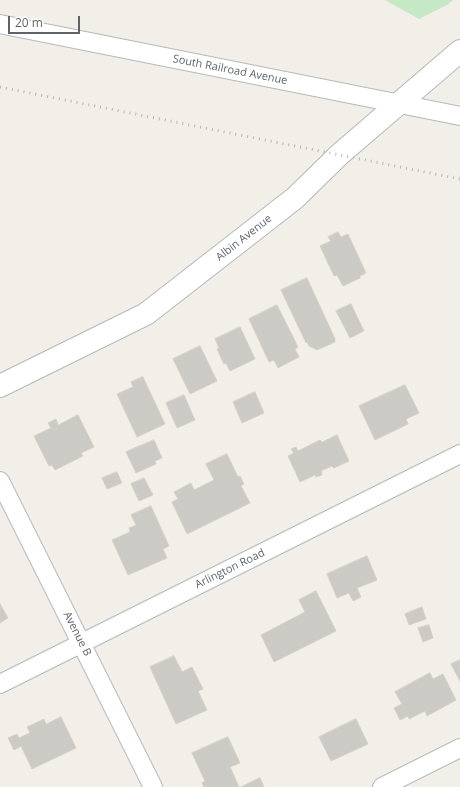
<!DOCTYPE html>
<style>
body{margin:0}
#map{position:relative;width:460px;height:787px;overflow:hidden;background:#f1efe8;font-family:"Open Sans",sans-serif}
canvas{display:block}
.scale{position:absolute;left:8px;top:16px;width:72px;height:18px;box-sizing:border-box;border:2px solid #5f6368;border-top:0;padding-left:5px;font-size:12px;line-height:14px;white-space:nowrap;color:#5f6368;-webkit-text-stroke:3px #fff;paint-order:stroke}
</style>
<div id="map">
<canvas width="460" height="787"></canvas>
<div class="scale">20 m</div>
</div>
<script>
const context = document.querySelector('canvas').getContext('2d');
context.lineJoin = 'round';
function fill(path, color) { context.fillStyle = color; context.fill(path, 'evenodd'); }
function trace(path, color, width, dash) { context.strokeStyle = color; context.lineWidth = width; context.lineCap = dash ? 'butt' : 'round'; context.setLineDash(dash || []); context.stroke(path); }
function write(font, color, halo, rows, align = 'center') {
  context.font = font + ' "Open Sans",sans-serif'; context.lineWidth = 3; context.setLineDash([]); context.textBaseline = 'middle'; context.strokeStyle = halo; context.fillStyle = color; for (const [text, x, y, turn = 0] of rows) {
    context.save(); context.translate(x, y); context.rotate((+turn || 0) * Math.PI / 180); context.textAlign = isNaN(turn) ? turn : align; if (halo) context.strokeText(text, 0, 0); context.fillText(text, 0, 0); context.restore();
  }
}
fill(new Path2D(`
 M385,0H453L447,5L419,19Z`), '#c5e8c5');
const building = new Path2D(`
 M338,232L341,237L348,234L366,273L360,276V278L343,286L337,275L334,276L320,246L331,241L328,237Z
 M307,278L335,339V342L317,350L309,346L307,342L306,343L281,290Z
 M351,304L364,331L350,338L336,311Z
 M277,305L298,347L295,349L299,357L278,368L274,360L269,362L249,319Z
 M240,327L255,359L230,371L226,363L224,364L217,349L219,348L215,339Z
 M200,346L217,381L190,394L173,359Z
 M143,377L165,424L137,437L117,394L133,387L131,382Z
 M405,385L419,413L406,419L408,424L375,440L359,406Z
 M255,392L264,413L242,423L233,402Z
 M184,395L195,420L177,428L166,403Z
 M78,415L94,447L81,453L83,456L55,470L52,465L49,466L34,436L51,428L48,423L56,419L58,425Z
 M337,435L349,461L334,468L332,466L321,471L322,475L316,477L315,475L300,482L288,456L294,453L291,449L296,447L298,451L320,440L322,442Z
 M154,440L162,458L155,461L156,464L136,473L126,452Z
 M227,454L238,477L240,476L244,484L241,486L250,503L187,534L172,502L178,499L174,492L191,483L194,490L214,480L206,464Z
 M117,472L122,483L107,489L102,478Z
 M144,478L153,495L139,501L131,484Z
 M151,506L169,546L163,549L167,558L128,575L112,540L130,532L129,528L136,525L131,515Z
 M367,556L377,580L357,588L361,597L353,601L349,593L337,598L327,574Z
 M316,591L336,631L274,662L261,635L305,612L299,600Z
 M0,604L8,618L0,623Z
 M422,607L426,619L409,625L405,614Z
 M429,625L433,638L423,642L418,628Z
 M174,656L182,672L192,667L203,689L198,691L207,710L176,724L150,667Z
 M460,660V681L451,664Z
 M430,673L433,679L443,674L456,700L427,716L425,711L409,719L408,716L400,720L394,708L402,704L395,692Z
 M61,717L76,748L32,769L21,746L14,750L8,738L17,734L19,738L30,733L27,727L44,719L46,724Z
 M356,719L368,744L331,761L319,737Z
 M228,737L240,763L230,767L239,787H204L202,783L205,781L192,753Z
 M260,778L264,787H241Z`);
fill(building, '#cccac5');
trace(building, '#d6d1c6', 1);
const minor = new Path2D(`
 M0,24L460,116
 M0,481L153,787
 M0,684L460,454
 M382,787L460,748`);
const tertiary = new Path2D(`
 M0,386L146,314L295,198L340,154L460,51`);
trace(minor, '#b5b8bc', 20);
trace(tertiary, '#b5b8bc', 24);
trace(minor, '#fff', 18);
trace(tertiary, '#fff', 22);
trace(new Path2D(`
 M0,87L460,179`), '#b6b7b8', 3, [1, 5]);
write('11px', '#5f6368', '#fff', [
 ["South Railroad Avenue",230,70,11],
 ["Albin Avenue",244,238,-38],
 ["Arlington Road",230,569,-26],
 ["Avenue B",77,634,63]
]);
</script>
